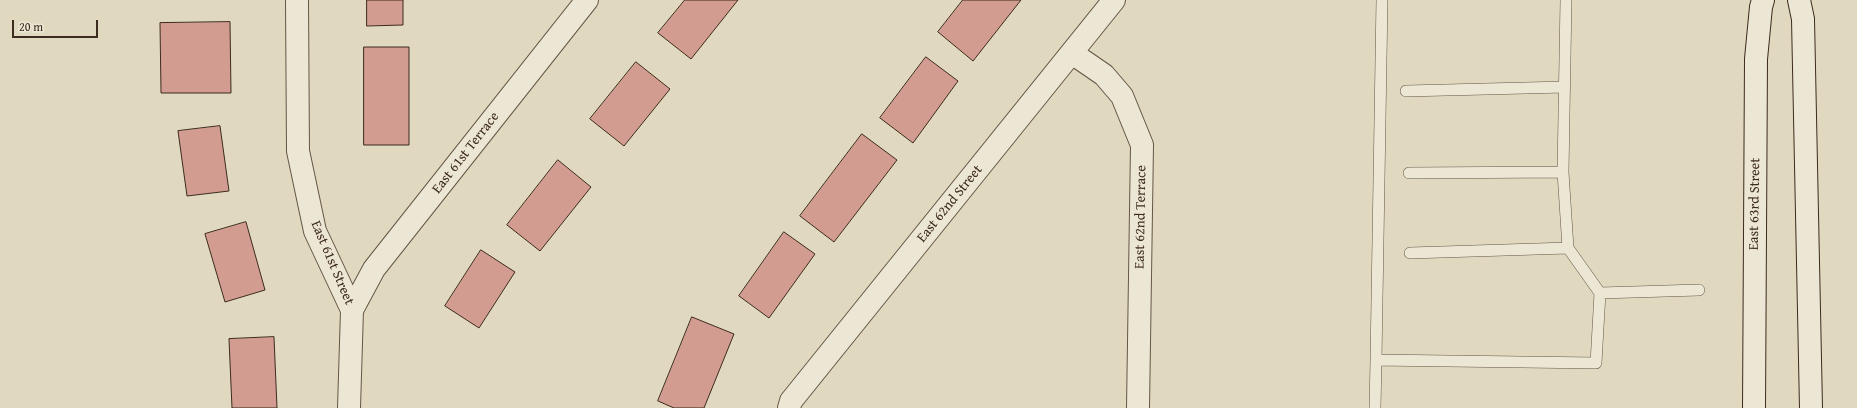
<!DOCTYPE html>
<style>
body{margin:0}
#map{position:relative;width:1857px;height:408px;overflow:hidden;background:#e1d9bf;font-family:"Gentium Book Plus",serif}
canvas{display:block}
.scale{position:absolute;left:12px;top:20px;width:86px;height:18px;box-sizing:border-box;border:2px solid #3c2b1e;border-top:0;padding-left:5px;font-size:12px;line-height:14px;white-space:nowrap;color:#3c2b1e;-webkit-text-stroke:3px #ece6d5;paint-order:stroke}
</style>
<div id="map">
<canvas width="1857" height="408"></canvas>
<div class="scale">20 m</div>
</div>
<script>
const context = document.querySelector('canvas').getContext('2d');
context.lineJoin = 'round';
function fill(path, color) { context.fillStyle = color; context.fill(path, 'evenodd'); }
function trace(path, color, width, dash) { context.strokeStyle = color; context.lineWidth = width; context.lineCap = dash ? 'butt' : 'round'; context.setLineDash(dash || []); context.stroke(path); }
function write(font, color, halo, rows, align = 'center') {
  context.font = font + ' "Gentium Book Plus",serif'; context.lineWidth = 4; context.setLineDash([]); context.textBaseline = 'middle'; context.strokeStyle = halo; context.fillStyle = color; for (const [text, x, y, turn = 0] of rows) {
    context.save(); context.translate(x, y); context.rotate((+turn || 0) * Math.PI / 180); context.textAlign = isNaN(turn) ? turn : align; if (halo) context.strokeText(text, 0, 0); context.fillText(text, 0, 0); context.restore();
  }
}
const building = new Path2D(`
 M367,0H403V25L367,26Z
 M685,0H738L691,59L658,33Z
 M963,0H1021L973,61L938,32Z
 M230,22L231,93H161L160,23Z
 M364,47H409V145H364Z
 M926,57L958,81L913,143L880,118Z
 M636,62L670,89L624,146L590,119Z
 M220,126L229,191L187,196L178,131Z
 M862,134L897,160L834,242L800,216Z
 M558,160L591,187L540,251L507,225Z
 M246,222L265,290L225,302L205,234Z
 M784,232L815,254L769,318L739,296Z
 M481,250L515,272L479,328L445,306Z
 M692,317L734,334L704,408H674L658,401Z
 M274,337L277,408H232L229,339Z`);
fill(building, '#d29c90');
trace(building, '#3c2b1e', 1);
const service = new Path2D(`
 M1566,0L1563,172L1568,248L1600,293
 M1406,91L1565,87
 M1409,173L1563,172
 M1410,253L1568,248
 M1376,360L1382,0
 M1375,408L1376,360L1596,363L1600,293L1699,290`);
const minor = new Path2D(`
 M297,0L298,151L315,231L352,310L349,408
 M1072,53L1104,75L1122,96L1142,145L1138,408
 M352,310L374,269L587,0
 M789,408L791,401L1114,0`);
const secondary = new Path2D(`
 M1799,0L1803,19L1811,408
 M1754,408L1756,59L1761,7L1763,0`);
trace(service, '#655646', 12);
trace(minor, '#655646', 24);
trace(secondary, '#3c2b1e', 24);
trace(service, '#ece6d5', 11);
trace(minor, '#ece6d5', 22);
trace(secondary, '#ece6d5', 22);
write('14px', '#3c2b1e', '#ece6d5', [
 ["East 61st Terrace",466,153,-52],
 ["East 62nd Street",950,204,-51],
 ["East 63rd Street",1755,204,-89],
 ["East 62nd Terrace",1141,217,-89],
 ["East 61st Street",332,263,67]
]);
</script>
